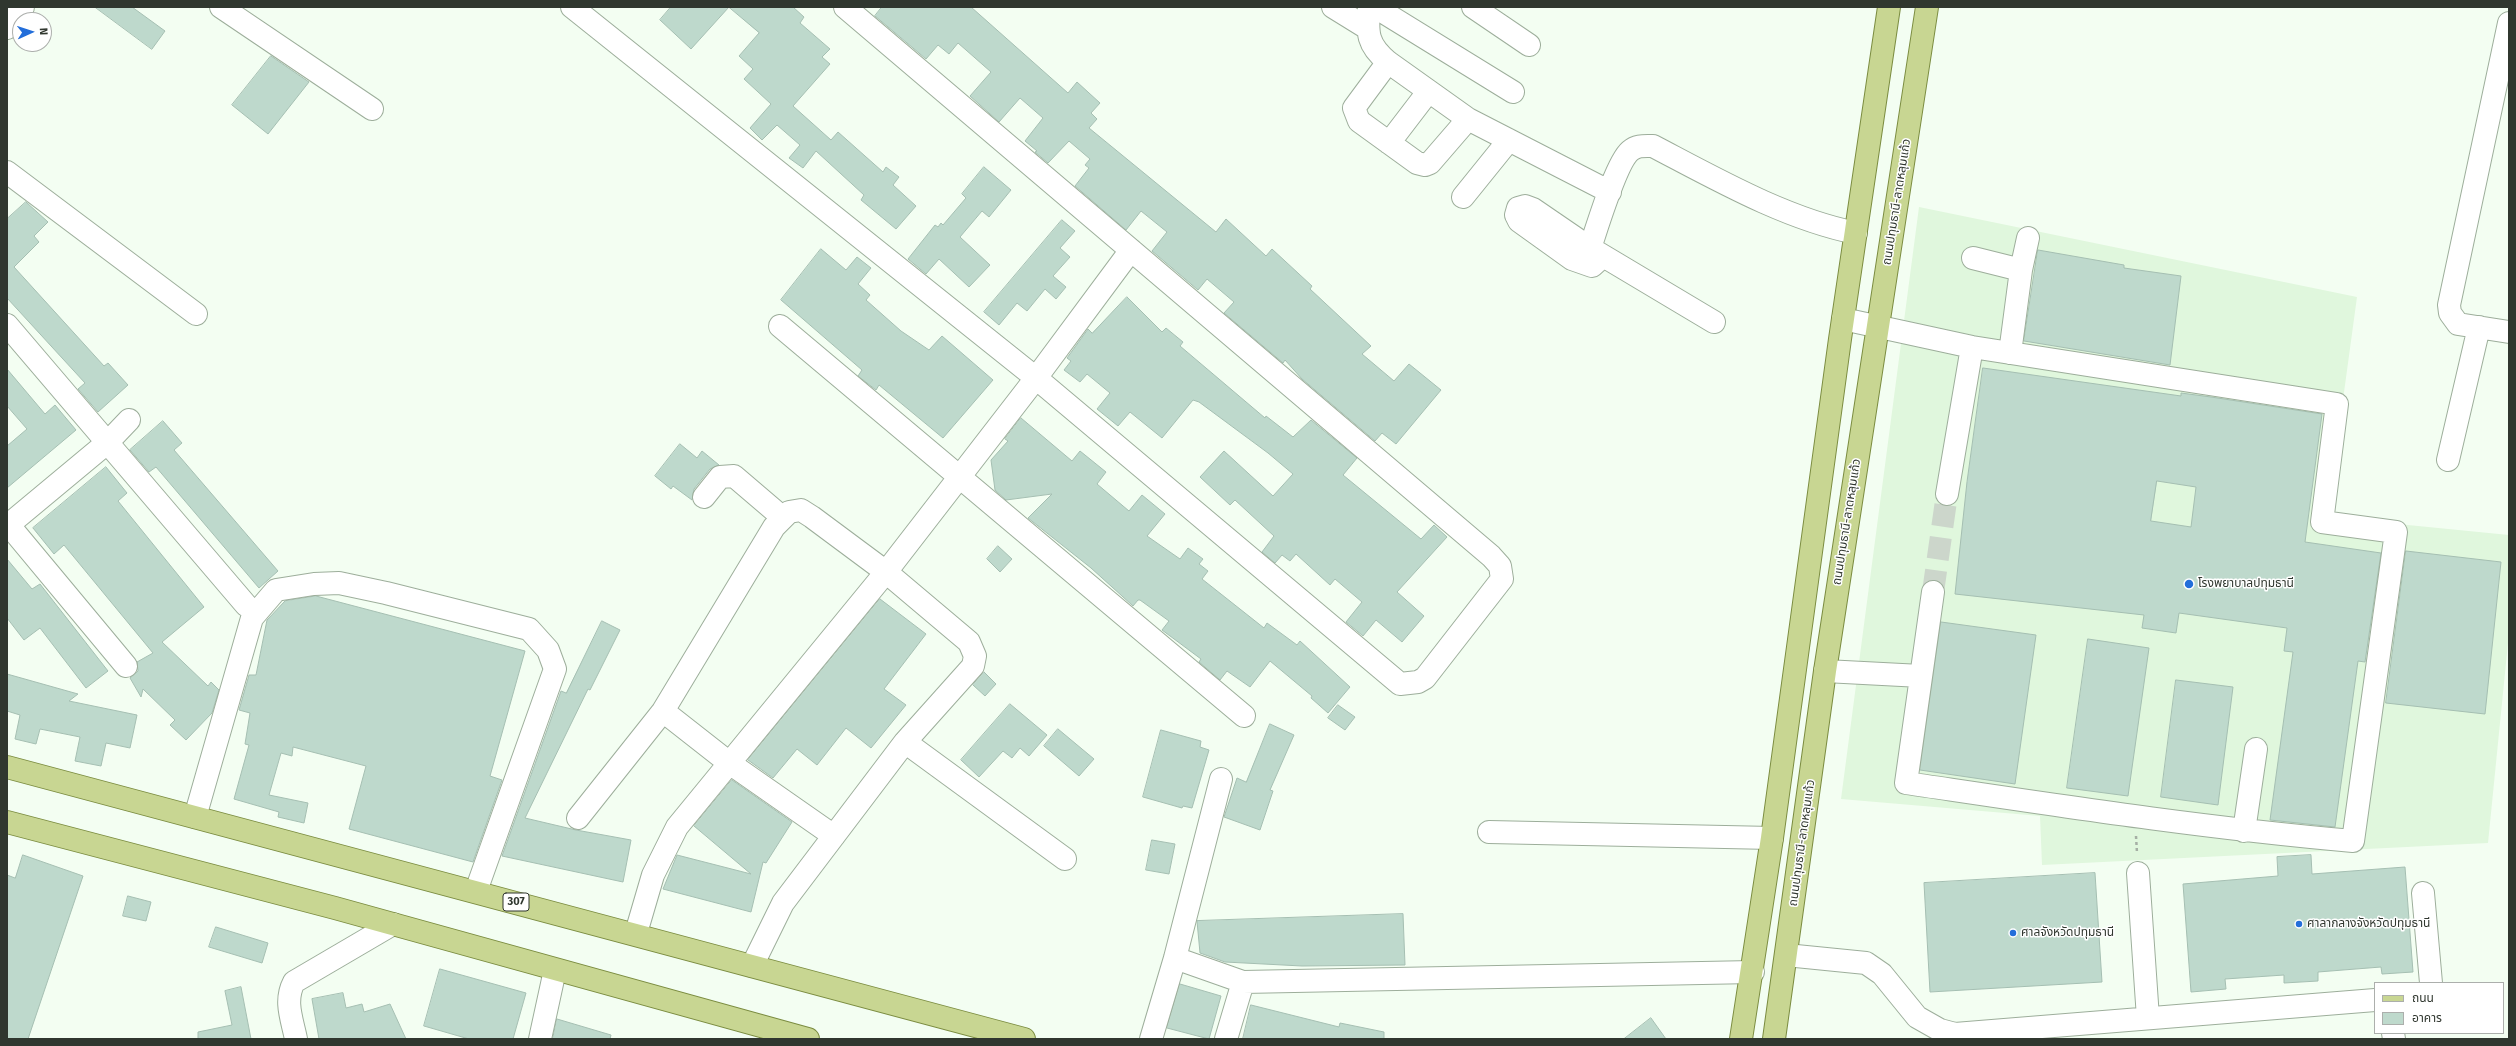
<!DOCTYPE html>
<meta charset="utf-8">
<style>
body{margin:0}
#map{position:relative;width:2516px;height:1046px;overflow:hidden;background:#f3fef2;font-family:"Fira Sans","Noto Sans Thai",sans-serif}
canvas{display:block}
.frame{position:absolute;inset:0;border:8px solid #30372f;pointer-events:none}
.legend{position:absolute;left:2374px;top:982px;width:130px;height:52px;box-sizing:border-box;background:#fff;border:1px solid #acafac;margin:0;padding:5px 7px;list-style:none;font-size:12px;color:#30372f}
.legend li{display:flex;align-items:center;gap:8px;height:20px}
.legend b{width:20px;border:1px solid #acafac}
.north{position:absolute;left:12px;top:12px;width:40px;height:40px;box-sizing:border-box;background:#fff;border:1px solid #acafac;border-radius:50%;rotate:87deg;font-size:11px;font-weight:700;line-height:16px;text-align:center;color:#30372f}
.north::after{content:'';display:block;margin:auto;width:14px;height:18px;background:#236eda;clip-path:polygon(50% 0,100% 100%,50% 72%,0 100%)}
</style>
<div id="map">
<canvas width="2516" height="1046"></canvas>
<div class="frame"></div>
<ul class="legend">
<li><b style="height:5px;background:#c8d692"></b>ถนน</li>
<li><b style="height:11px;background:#bed9cc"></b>อาคาร</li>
</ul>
<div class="north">N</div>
</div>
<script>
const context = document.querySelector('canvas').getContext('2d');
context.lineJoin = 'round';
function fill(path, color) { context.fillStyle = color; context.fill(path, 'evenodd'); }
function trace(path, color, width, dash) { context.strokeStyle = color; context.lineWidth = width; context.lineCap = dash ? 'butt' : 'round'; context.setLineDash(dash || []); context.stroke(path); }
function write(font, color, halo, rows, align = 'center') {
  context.font = font + ' "Fira Sans","Noto Sans Thai",sans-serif'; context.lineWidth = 3; context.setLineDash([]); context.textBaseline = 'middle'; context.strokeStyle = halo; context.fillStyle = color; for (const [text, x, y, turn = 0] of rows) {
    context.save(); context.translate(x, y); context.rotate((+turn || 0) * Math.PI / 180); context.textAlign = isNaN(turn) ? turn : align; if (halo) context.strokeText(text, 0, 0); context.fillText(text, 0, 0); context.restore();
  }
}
fill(new Path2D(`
 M1919,207L2357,297L2327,517L2509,535V633L2488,843L2042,865L2040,816L1841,799Z`), '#e0f7dd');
const building = new Path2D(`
 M95,7H132L165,31L152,49Z
 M671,7H729L691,49L660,20Z
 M729,7H793L804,17L800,23L830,49L822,57L830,64L793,106L831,140L838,132L883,172L886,167L899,177L893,185L916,206L896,229L861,200L864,195L816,151L803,168L789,158L800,145L777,125L762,140L750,128L771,104L744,79L753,69L739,56L759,33Z
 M882,7H971L1068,93L1077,82L1100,103L1091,113L1097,119L1089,128L1216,232L1226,219L1266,256L1272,249L1312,286L1310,289L1371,346L1362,354L1394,381L1409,364L1441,390L1396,444L1382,433L1375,441L1302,379L1285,360L1283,363L1224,313L1234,302L1207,279L1198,290L1152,251L1167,232L1141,211L1126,230L1075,186L1089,168L1085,165L1090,159L1069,141L1048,163L1035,152L1037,151L1025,141L1043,118L1020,98L999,122L970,96L991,72L958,43L949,54L938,45L926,59L875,16Z
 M271,56L309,82L268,134L232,105Z
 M984,167L1011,190L989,217L982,211L960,237L990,265L969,287L939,259L926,274L908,259L935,225L938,227L941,223L943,225L966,198L962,194Z
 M26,202L48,222L34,236L39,242L14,267L104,366L108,363L128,385L98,412L78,389L85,383L7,298V219Z
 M1062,220L1075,231L1060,248L1070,257L1053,276L1066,287L1056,299L1045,289L1027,311L1017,303L999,325L984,312Z
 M821,249L846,270L857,257L871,268L858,284L870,295L866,300L901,331L929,350L942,336L993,380L943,438L879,385L876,390L858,376L862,370L781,300Z
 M2038,250L2124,265V268L2181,276L2170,365L2024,341Z
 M1127,297L1162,332L1166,328L1183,342L1180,346L1265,418L1266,416L1293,437L1311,420L1357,458L1343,475L1421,539L1434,525L1447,537L1397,592L1424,616L1402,642L1376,620L1363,636L1346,622L1362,602L1335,579L1330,585L1296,554L1290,561L1282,555L1275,563L1262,552L1274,536L1235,500L1230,505L1200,477L1224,451L1273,496L1293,474L1268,453L1199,402L1193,400L1162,438L1130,412L1118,426L1097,409L1110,393L1087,374L1080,382L1064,370L1071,361L1067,358L1088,329L1092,333Z
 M1983,368L2181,396V393L2211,397L2322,414L2305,542L2381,553L2365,662L2358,661L2335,827L2270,820L2293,652L2284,651L2287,628L2179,613L2176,633L2142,628L2144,615L1955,594L1967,482ZM2157,481L2196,487L2191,527L2151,521Z
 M7,369L45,414L55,405L76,430L7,488V446L27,429L7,406Z
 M1021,418L1072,461L1080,451L1106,472L1097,484L1129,511L1142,495L1165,514L1147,536L1180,559L1188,548L1203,559L1199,564L1208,571L1202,579L1264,628L1267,623L1297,645L1300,641L1350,687L1328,713L1311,698L1312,696L1270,661L1250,687L1227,671L1220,680L1199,662L1201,659L1162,630L1169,621L1140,600H1138L1133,606L1091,568L1028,518L1052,494L1006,500L995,490L991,460L1008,441L1005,439Z
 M163,421L182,443L174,450L278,571L259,588L156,467L149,472L130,450Z
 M680,444L697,458L702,451L719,465L710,469L694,489L692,500L673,486L671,489L655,476Z
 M106,467L127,493L118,501L204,607L162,642L208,686L211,682L219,690L212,713L186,740L170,725L175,720L143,689L141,697L130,678L138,671L137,662L153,653L64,545L54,554L33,528Z
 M998,546L1012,559L1000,572L987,559Z
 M2406,551L2501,562L2485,714L2386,703Z
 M7,559L32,589L40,584L108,671L86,688L40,628L24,640L7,618Z
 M316,596L525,651L490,776L502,780L473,862L349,829L366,766L293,747L292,756L281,753L269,795L308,803L304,823L278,817L279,812L234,799L249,745L245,744L250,713L239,710L249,675H256L267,620L285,601Z
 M880,599L926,634L884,689L906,705L871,748L846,728L817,765L797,749L773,778L748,760Z
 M602,621L620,630L590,690L588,689L525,818L576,830L631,840L623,882L502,856L561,691L566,693Z
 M1941,622L2036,635L2015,784L1920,770Z
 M2088,639L2149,648L2128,796L2067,788Z
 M984,672L996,684L985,696L973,685Z
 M7,674L78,694L69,701L137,715L130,748L106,743L101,766L75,761L80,737L40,729L36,744L15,739L20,715L7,711Z
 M2176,680L2233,687L2218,805L2161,797Z
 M1010,704L1047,735L1029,756L1020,748L1012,758L1003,751L979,777L961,760Z
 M1338,705L1355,717L1345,730L1328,718Z
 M1270,724L1294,735L1270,790L1273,791L1260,830L1224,817L1237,778L1246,782Z
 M1058,729L1094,759L1079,776L1044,746Z
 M1161,730L1201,741L1200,747L1209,750L1192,808L1183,806L1182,808L1143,797Z
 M732,780L792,822L766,863L763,862L751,912L663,889L677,855L751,874L694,826Z
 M1152,840L1175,844L1169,874L1146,870Z
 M23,855L83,876L28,1039H7V875L15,878Z
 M2311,855L2312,874L2405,867L2413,972L2382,974L2381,967L2318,972V981L2284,983V975L2225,979L2226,989L2191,992L2183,884L2278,876L2277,857Z
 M2095,873L2102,982L1930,992L1924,883Z
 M128,896L151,902L146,921L123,916Z
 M1403,914L1405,965L1302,966L1225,962L1200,953L1197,921Z
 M216,927L268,943L262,963L209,947Z
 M440,969L526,993L513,1039H469L424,1026Z
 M1180,984L1221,996L1209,1039L1167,1028Z
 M241,987L251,1039H198V1032L232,1025L225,991Z
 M343,993L346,1008L362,1004L364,1012L390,1004L406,1039H319L312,999Z
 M1251,1005L1339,1027L1340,1023L1384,1032V1039H1243Z
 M1651,1018L1666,1039H1624Z
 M557,1019L611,1035L610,1039H553Z`);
fill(building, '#bed9cc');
trace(building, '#a5bfb2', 1);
trace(new Path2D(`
 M1933,592L1947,494`), '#ccd6cb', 22, [22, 11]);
const minor = new Path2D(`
 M221,7L372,109
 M572,7L1036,378L1400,684L1418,682L1425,678L1502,579L1500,566L1491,556L845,7
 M1333,7L1367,28
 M1369,7C1367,33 1367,45 1388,62L1468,119L1610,192
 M1375,7L1513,92
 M1473,7L1529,45
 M2509,23L2449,305L2450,313L2458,324L2509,332
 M7,28L23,7
 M1388,62L1354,108L1359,121L1417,163L1425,165L1430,163L1468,119
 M1389,143L1428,92
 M7,172L196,314
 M1463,197L1509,140
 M1590,248L1533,209L1525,206L1518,208L1516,215L1519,221L1572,259L1592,266L1603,256
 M1973,258L2021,270L2010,353
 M2021,270L2028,238
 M1843,319L1972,347L2337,404L2322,522L2396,532L2353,841C2203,828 2055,805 1906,783L1933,592
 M1714,322L1590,248C1597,228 1616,163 1630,151C1637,145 1644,146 1653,146C1716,179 1786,219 1856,233
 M7,325L246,605
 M780,326L1244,716
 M2448,460L2479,327
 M1947,494L1972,347
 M704,497L720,477L734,476L782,517
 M7,523L126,666
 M7,526L108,442L129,420
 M1825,671L1921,676
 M663,711L728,762L834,836
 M905,742L1065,859
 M195,817L252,618L276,590L314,584L339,583L386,593L529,629L548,650L555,669L476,891
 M578,818L663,711L774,527L789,512L801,510L812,517L886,572L969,642L975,656L973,666L905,742L783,903L752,966
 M2244,831L2256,749
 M1489,832L1772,838
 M2138,873L2148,1018
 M2423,893L2431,983
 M636,933L653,875L677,827L886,572L1036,378L1131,250
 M1786,955L1866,963L1882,974L1917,1017L1940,1030L1955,1034L2375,1000
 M1175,958L1243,982
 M2393,1033L2394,1039
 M296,1039C292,1019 284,1001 294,982L393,924
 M540,1039L555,970
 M1151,1039L1175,958L1221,779
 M1226,1039L1243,982L1753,972`);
const major = new Path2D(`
 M7,767L1024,1039
 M7,822L335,908L808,1039
 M1741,1039L1772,838L1840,339L1889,7
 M1774,1039L1825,671L1927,7`);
trace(minor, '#9dae9b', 24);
trace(major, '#7b8c40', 24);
trace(new Path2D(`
 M2136,836L2137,853`), '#a5afa4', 2.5, [3, 3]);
trace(minor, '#fff', 22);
trace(major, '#c8d692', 22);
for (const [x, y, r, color] of [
 [2189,584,5,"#236eda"],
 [2299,924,4,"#236eda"],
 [2013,933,4,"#236eda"]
]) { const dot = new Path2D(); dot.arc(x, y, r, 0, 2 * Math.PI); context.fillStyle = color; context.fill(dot); trace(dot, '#fff', 1.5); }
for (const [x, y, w] of [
 [516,902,26]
]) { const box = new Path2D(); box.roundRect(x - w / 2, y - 9, w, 18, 3); context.fillStyle = '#fff'; context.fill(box); trace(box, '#30372f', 1); }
write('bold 11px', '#30372f', null, [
 ["307",516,902]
]);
write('12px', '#30372f', '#fff', [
 ["ถนนปทุมธานี-ลาดหลุมแก้ว",1897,202,-81],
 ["ถนนปทุมธานี-ลาดหลุมแก้ว",1847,522,-81],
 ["ถนนปทุมธานี-ลาดหลุมแก้ว",1802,843,-82]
]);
write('12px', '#30372f', '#fff', [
 ["โรงพยาบาลปทุมธานี",2198,584],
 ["ศาลากลางจังหวัดปทุมธานี",2307,924],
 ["ศาลจังหวัดปทุมธานี",2021,933]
], 'left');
</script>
